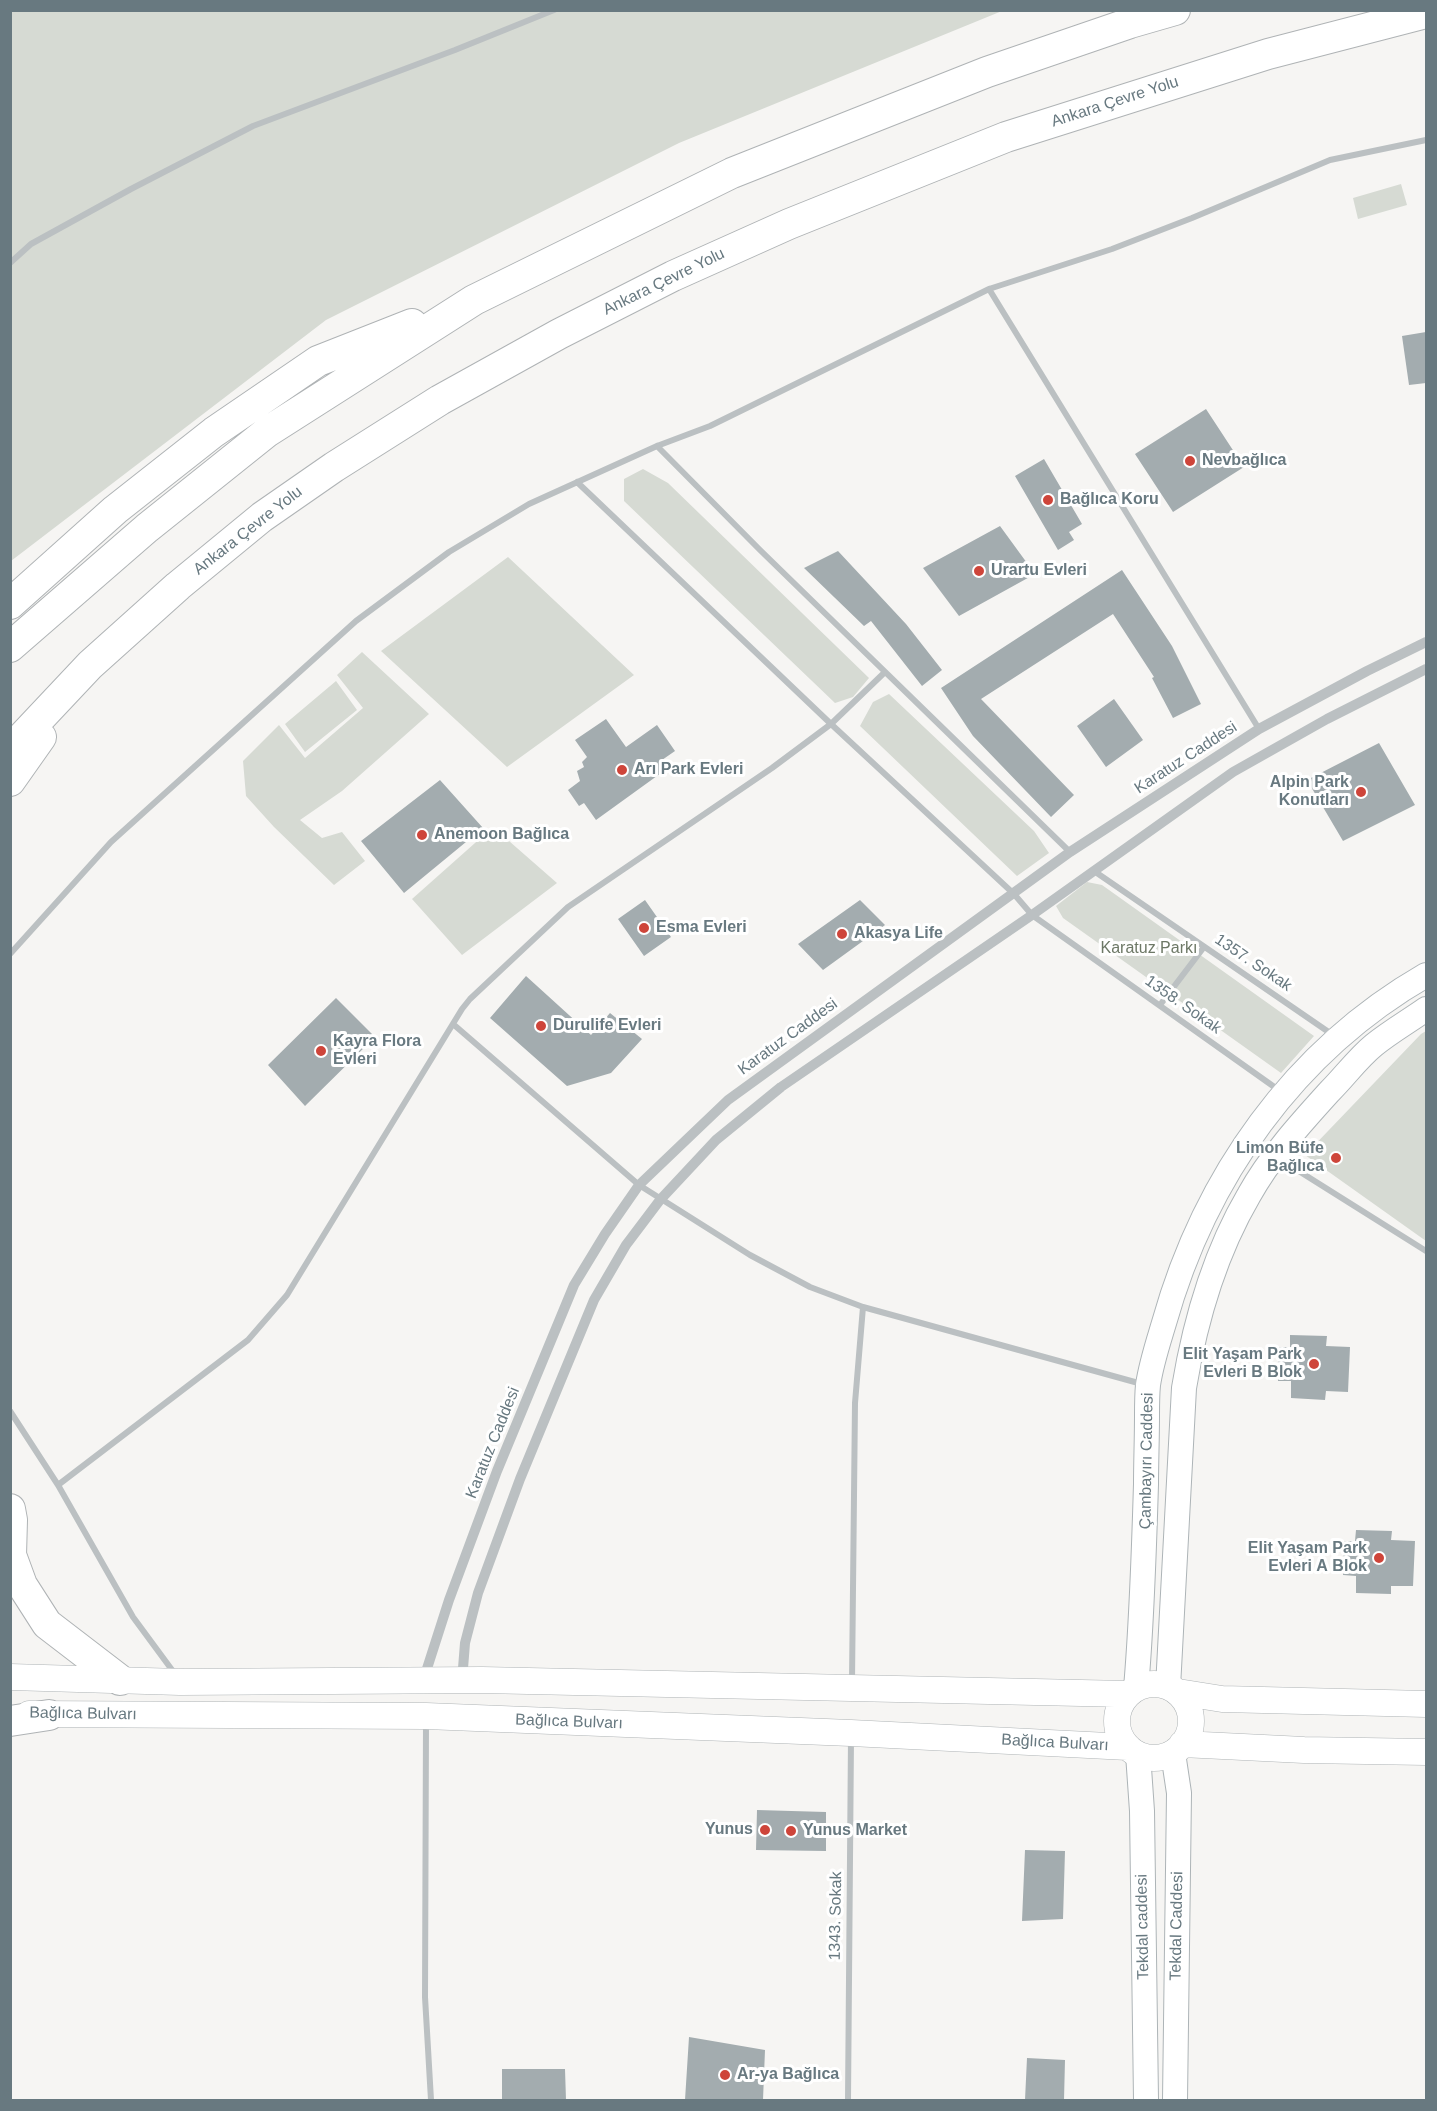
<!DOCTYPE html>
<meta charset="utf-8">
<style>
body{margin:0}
#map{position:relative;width:1437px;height:2111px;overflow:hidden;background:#f6f5f3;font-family:Arial,sans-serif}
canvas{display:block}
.frame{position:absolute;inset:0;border:12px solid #687980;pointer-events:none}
</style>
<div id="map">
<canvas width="1437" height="2111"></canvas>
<div class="frame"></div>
</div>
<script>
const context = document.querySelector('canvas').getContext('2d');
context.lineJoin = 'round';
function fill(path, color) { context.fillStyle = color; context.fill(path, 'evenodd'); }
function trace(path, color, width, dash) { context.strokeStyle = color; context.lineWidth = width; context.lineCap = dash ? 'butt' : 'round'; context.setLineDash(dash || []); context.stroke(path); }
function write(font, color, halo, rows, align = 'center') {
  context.font = font + ' Arial,sans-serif'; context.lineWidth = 6; context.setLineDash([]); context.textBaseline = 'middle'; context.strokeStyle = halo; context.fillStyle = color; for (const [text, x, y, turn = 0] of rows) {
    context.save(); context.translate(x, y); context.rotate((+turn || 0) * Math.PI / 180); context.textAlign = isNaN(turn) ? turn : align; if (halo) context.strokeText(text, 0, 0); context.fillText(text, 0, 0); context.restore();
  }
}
fill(new Path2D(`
 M11,11H1002L679,143L326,320L11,561Z
 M1401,184L1407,205L1358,219L1353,198Z
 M643,469L668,483L869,678L853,697L835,703L624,501V479Z
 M508,557L634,675L507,767L381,651Z
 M362,652L429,714L342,791L300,820L322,838L342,832L365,861L334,885L274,827L246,796L243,761L279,725L305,758L363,708L337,675Z
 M336,681L357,710L305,752L285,724Z
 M889,694L1034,831L1049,853L1017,876L860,726L873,702Z
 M493,827L557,883L462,955L412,899Z
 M1087,882L1102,885L1314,1036L1281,1073L1063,918L1056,906Z
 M1426,1031V1241L1305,1155L1421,1034Z`), '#d6dad3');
fill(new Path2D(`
 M1426,332V383L1409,385L1402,336Z
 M1206,409L1244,467L1173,512L1135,454Z
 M1044,459L1082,524L1069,532L1074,540L1058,550L1015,476Z
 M1000,526L1035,574L959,616L923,568Z
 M838,551L906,624L942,670L922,686L871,621L864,626L804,568Z
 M1122,570L1172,646L1201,704L1173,718L1152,678L1154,677L1113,614L981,699L1074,795L1051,817L973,736L941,688Z
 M1114,699L1143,740L1106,767L1077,726Z
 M606,719L626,747L657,725L675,751L662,760L668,768L596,820L584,803L579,806L568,790L580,781L577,771L584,767L582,762L587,757L575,740Z
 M1379,743L1415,805L1343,841L1307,780Z
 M440,780L483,828L404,893L361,841Z
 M645,900L671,937L644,956L618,919Z
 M860,900L885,925L823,970L798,944Z
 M526,976L591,1035L610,1013L642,1039L611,1073L567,1086L490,1018Z
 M336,998L375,1037L305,1106L268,1065Z
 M1290,1335L1327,1336L1326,1346L1350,1347L1348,1392L1326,1391L1325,1400L1291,1398V1381H1278L1279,1347H1290Z
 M1356,1530L1392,1531L1391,1540L1415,1541L1413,1586H1391V1594L1356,1593V1576L1343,1575L1344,1541H1355Z
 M757,1810L826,1812V1851L756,1850Z
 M1025,1850L1065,1851L1063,1919L1022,1921Z
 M689,2037L765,2050L763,2100H685Z
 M1027,2058L1065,2060L1064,2100H1025Z
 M502,2069H565L566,2100H502Z`), '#a3acaf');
const secondary = new Path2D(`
 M1168,1687L1184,1388C1195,1321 1215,1253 1249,1195C1270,1157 1301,1123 1330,1091C1345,1076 1358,1058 1374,1045C1390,1032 1409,1021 1426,1009
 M1136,1688C1142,1620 1144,1552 1146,1484C1146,1462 1147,1439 1147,1416C1147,1406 1147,1395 1148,1385C1151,1364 1158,1343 1164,1323C1205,1177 1294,1051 1426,975
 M1173,1753L1179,1793L1175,2100
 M1138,1754L1142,1811L1146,2100`);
const primary = new Path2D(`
 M10,1677L180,1682L482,1680L1127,1694
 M1117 1721a37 37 0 1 1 74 0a37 37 0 1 1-74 0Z
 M1178,1692L1222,1699L1426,1704
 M29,1714L426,1716L851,1733L1128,1747
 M1182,1744L1304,1750L1426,1752`);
const motorway = new Path2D(`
 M10,604L115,510L214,432L318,361L412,324
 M10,647L147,528L267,432L474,300L732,173L987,72L1130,23L1175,10
 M10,750L90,665L178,586L262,517L334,467L440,400L559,334L673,276L789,224L1006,137L1268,54L1426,13
 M10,781L41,737
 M10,1509L12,1520L11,1555L22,1585L47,1624L120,1680
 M10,1721L49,1715`);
trace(secondary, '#adb4b7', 26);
trace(primary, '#afb4b6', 27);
trace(motorway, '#afb3b5', 32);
trace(new Path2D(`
 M10,263L31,244L131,189L253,126L455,50L554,10
 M989,289L1259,729
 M657,446L760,550L1070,852
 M577,482L831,724L885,672
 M1094,871L1333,1035
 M10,954L111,842L356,621L449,552L529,504L657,446L710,426L989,289L1112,249L1192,218L1330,160L1426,140
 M1160,1005L1204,947
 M453,1024L639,1185L750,1255L810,1287L863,1307L1142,1384
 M1278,1158L1426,1251
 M10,1411L58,1485L133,1617L175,1674
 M58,1485L248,1340L287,1295L462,1009L470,999L568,907L772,768L831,724L1014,894L1032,915L1280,1091
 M852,1681L855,1403L863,1307
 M426,1723L425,1997L431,2100
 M848,2100L851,1738`), '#bbc0c2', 6);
trace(new Path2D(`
 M423,1681L449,1600L497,1471L574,1285L605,1234L639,1185L728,1100L1070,852L1259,729L1367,671L1426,642
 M462,1681L465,1643L478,1593L520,1479L594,1300L626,1245L660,1200L716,1140L781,1087L1032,915L1233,772L1327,719L1426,669`), '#bbc0c2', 10);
trace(secondary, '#fff', 24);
trace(primary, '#fff', 26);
trace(motorway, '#fff', 30);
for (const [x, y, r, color] of [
 [1190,461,6,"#ce453a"],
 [1048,500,6,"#ce453a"],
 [979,571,6,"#ce453a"],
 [622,770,6,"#ce453a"],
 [1361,792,6,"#ce453a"],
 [422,835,6,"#ce453a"],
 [644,928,6,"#ce453a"],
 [842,934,6,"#ce453a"],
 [541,1026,6,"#ce453a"],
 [321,1051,6,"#ce453a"],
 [1336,1158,6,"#ce453a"],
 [1314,1364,6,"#ce453a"],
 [1379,1558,6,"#ce453a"],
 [765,1830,6,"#ce453a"],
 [791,1831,6,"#ce453a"],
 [725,2075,6,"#ce453a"]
]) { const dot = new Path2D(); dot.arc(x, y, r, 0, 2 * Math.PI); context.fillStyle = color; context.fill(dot); trace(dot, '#fff', 2); }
write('16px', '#687980', '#fff', [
 ["Ankara Çevre Yolu",1115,102,-18],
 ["Ankara Çevre Yolu",664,282,-26],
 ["Ankara Çevre Yolu",248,531,-38],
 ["Karatuz Caddesi",1186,758,-33],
 ["1357. Sokak",1253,963,34],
 ["1358. Sokak",1183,1005,35],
 ["Karatuz Caddesi",788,1037,-36],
 ["Karatuz Caddesi",493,1443,-68],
 ["Çambayırı Caddesi",1147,1461,-89],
 ["Bağlıca Bulvarı",83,1714,1],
 ["Bağlıca Bulvarı",569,1722,2],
 ["Bağlıca Bulvarı",1055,1743,3],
 ["1343. Sokak",836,1916,-89],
 ["Tekdal Caddesi",1177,1926,-89],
 ["Tekdal caddesi",1143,1927,-91]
]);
write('bold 16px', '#687980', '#fff', [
 ["Nevbağlıca",1202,461],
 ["Bağlıca Koru",1060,500],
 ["Urartu Evleri",991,571],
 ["Arı Park Evleri",634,770],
 ["Alpin Park",1349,783,"right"],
 ["Konutları",1349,801,"right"],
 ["Anemoon Bağlıca",434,835],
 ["Esma Evleri",656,928],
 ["Akasya Life",854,934],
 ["Durulife Evleri",553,1026],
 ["Kayra Flora",333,1042],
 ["Evleri",333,1060],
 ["Limon Büfe",1324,1149,"right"],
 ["Bağlıca",1324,1167,"right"],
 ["Elit Yaşam Park",1302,1355,"right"],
 ["Evleri B Blok",1302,1373,"right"],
 ["Elit Yaşam Park",1367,1549,"right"],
 ["Evleri A Blok",1367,1567,"right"],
 ["Yunus",753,1830,"right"],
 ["Yunus Market",803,1831],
 ["Ar-ya Bağlıca",737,2075]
], 'left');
write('16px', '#6d7866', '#fff', [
 ["Karatuz Parkı",1149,949]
]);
</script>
